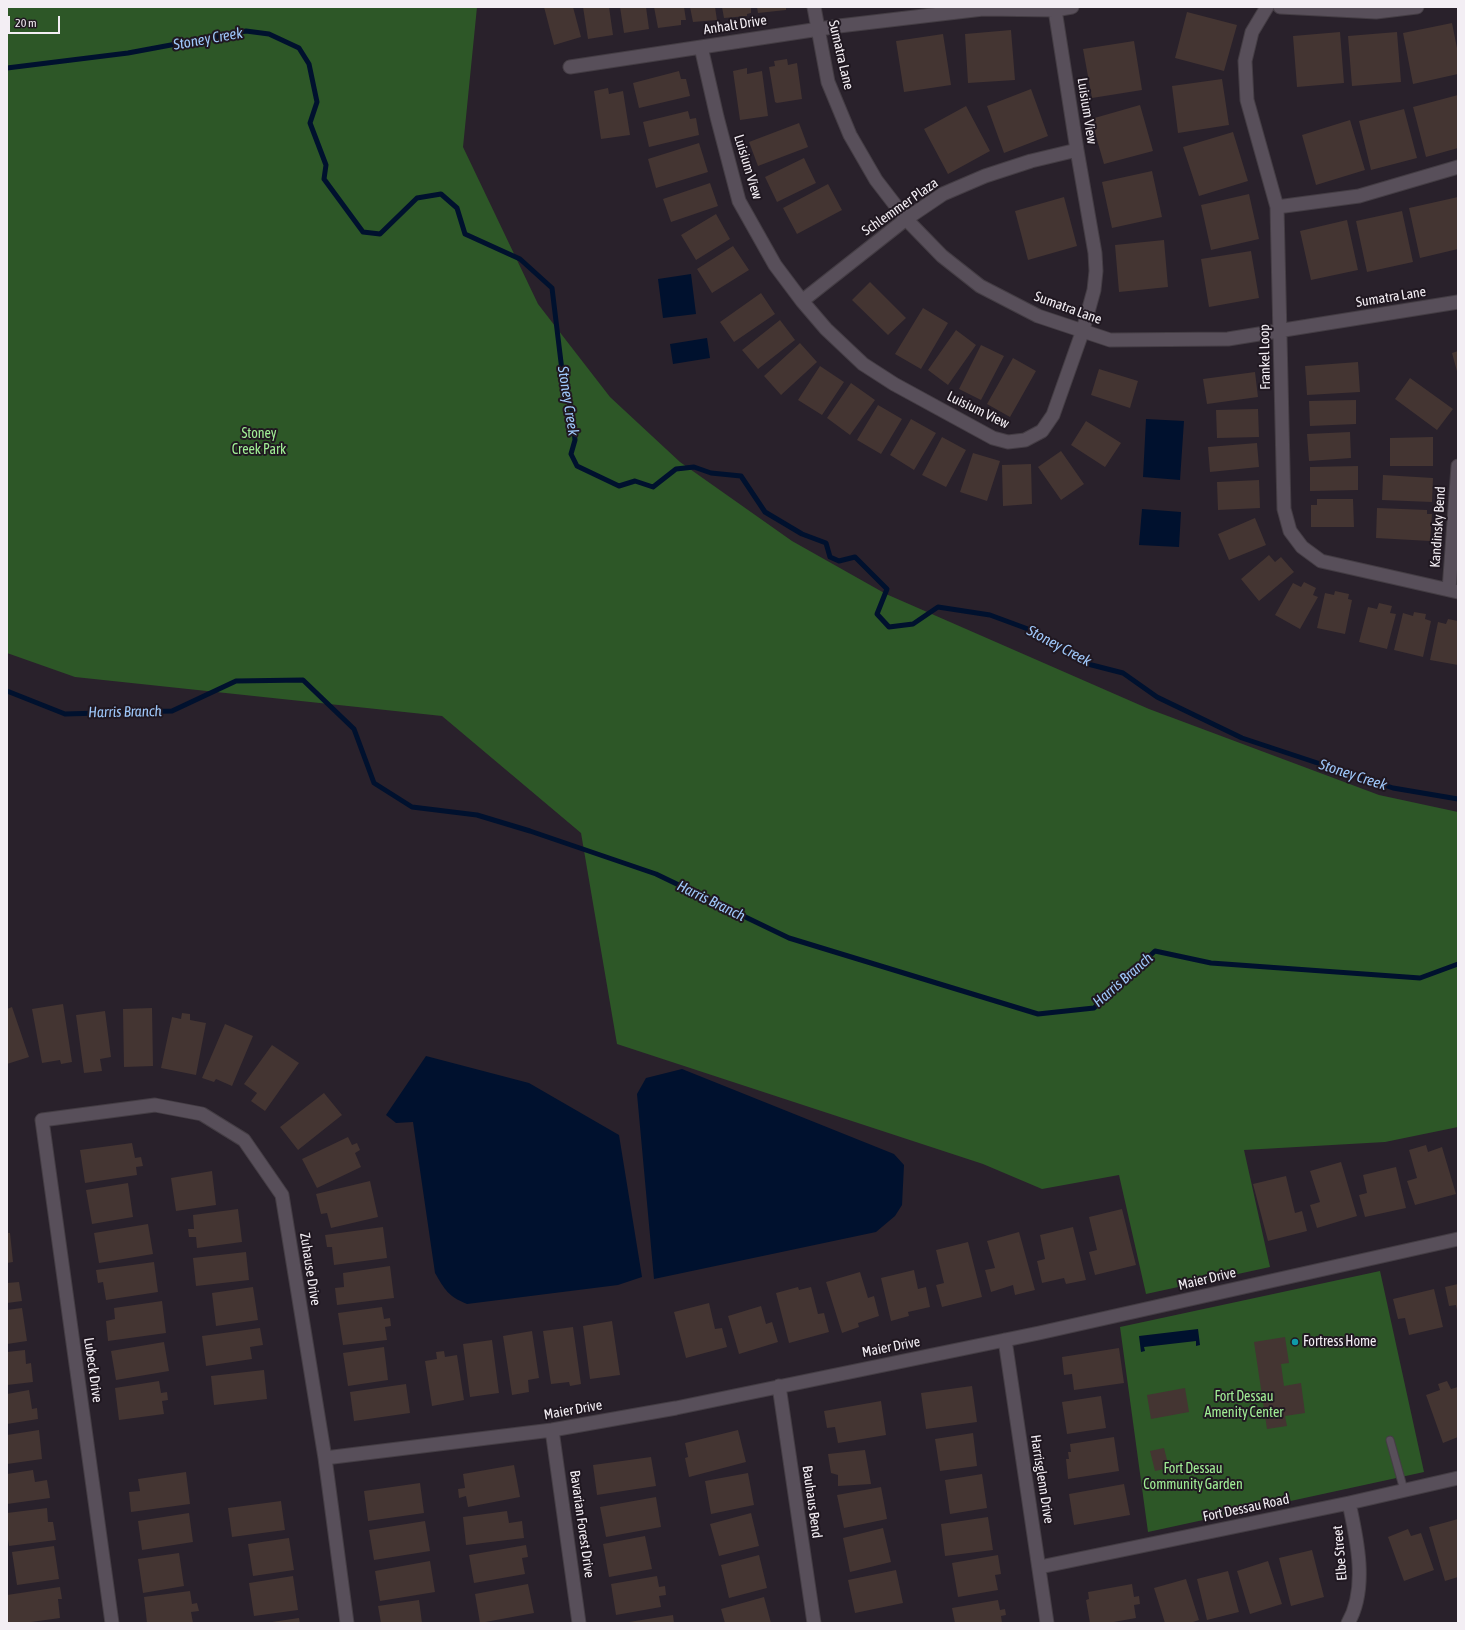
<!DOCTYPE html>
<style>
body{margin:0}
#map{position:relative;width:1465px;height:1630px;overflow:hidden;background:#29212b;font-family:"Asap Condensed",sans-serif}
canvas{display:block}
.frame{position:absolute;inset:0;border:8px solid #f3eef4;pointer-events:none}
.scale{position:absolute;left:8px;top:16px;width:52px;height:18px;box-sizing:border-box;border:2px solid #f3eef4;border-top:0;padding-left:5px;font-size:12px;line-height:14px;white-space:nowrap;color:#f3eef4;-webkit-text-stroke:3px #201821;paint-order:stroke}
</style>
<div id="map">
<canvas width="1465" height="1630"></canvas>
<div class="frame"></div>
<div class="scale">20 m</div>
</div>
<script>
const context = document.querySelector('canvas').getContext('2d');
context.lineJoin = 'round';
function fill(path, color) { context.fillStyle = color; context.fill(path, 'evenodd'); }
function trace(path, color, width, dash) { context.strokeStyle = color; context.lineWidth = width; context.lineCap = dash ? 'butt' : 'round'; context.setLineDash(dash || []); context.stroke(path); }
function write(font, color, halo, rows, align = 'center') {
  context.font = font + ' "Asap Condensed",sans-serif'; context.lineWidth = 4; context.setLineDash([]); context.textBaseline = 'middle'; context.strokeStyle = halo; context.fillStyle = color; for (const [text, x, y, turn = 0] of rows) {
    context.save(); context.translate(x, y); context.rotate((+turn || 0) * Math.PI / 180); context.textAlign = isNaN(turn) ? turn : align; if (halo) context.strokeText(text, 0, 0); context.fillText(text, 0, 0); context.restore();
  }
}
fill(new Path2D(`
 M7,7H477L463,147L538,304L610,397L680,462L792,541L886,594L1149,709L1379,795L1458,812V1127L1385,1142L1244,1150L1270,1267L1146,1294L1119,1175L1042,1189L983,1164L617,1044L581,833L442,716L75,677L7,653Z
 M1380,1271L1424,1472L1148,1532L1120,1327Z`), '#2d5727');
fill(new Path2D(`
 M691,274L696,314L663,318L658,279Z
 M707,338L710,358L673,364L670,344Z
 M1146,419L1184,421L1180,480L1143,477Z
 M1142,509L1181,512L1179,547L1139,545Z
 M426,1056L529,1083L619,1135L642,1277L618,1285L467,1304C448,1296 445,1290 435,1273L413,1122L396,1123L386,1115Z
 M682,1069L894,1154L904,1165L902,1205L895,1216L876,1232L654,1279L637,1094L646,1078Z
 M1198,1329L1200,1345L1196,1346V1341L1144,1347L1145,1351L1141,1352L1139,1336Z`), '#00112e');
trace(new Path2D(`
 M7,68L128,53L246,31L269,34L299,48L309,64L317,102L310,123L326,165L324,179L363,232L380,234L417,198L441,194L457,208L465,234L520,259L552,288L564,387L572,411L575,440L571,454L577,466L619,486L635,481L653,487L676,469L694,467L711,473L741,476L765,512L802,534L826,543L830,557L839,561L855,557L887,589L877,614L889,627L913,624L938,607L990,615L1036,632L1084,663L1123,673L1157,697L1242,738L1393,788L1458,799
 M7,691L65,714L172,711L236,681L303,680L354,729L374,783L412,807L477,815L530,831L656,874L789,938L1038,1014L1094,1008L1155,951L1211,963L1420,978L1458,964`), '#00112e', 5);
fill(new Path2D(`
 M544,7H573L581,37L554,45Z
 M583,7H609L613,35L588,39Z
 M620,7H646L649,29L624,33Z
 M654,7H684L686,20H681V25L658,28Z
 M690,7H715L717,20L693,22Z
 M722,7H751V13L747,14V16L724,18Z
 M757,7H786V10L758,13Z
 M1187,12L1237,25L1224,71L1175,58Z
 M1452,23L1458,53V74L1413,84L1403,33Z
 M1011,30L1015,80L968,83L965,34Z
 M1340,32L1344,83L1297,87L1293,36Z
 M1397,32L1401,82L1352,86L1348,36Z
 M943,34L951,85L904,92L896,41Z
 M1134,41L1142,90L1092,98L1083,49Z
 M787,59L788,65L797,63L802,99L777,103L775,102L769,67L775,66L774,61Z
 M747,68V74L762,71L768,116L740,120L733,71Z
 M679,71L681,79H686L690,96L639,108L633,83Z
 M1222,79L1229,125L1178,133L1172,86Z
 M608,88L609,94L623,91L630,135L601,139L594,91Z
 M1031,89L1048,136L1004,153L987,106Z
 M1458,95V148L1426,157L1413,107Z
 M1140,105L1153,151L1104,164L1091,119Z
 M966,106L990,151L948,174L924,129Z
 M1404,109L1417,158L1371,170L1359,121Z
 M688,111L690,119L696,118L699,135L649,147L643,122Z
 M1350,120L1365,170L1316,185L1302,135Z
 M799,123L808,147L758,166L749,142Z
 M1233,132L1248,181L1199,196L1183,147Z
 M699,143L708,172L656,188L648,159Z
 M804,158L816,183L777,202L765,177Z
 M1152,171L1162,217L1112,228L1102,182Z
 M710,183L718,206L671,222L663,199Z
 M828,184L842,210L797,234L783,208Z
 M1249,194L1259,239L1211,250L1201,205Z
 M1064,197L1077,246L1028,260L1015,211Z
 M1458,197V249L1420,258L1409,208Z
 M1402,211L1413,262L1367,272L1356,221Z
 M716,214L730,239L696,260L681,235Z
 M1347,220L1358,270L1311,280L1300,231Z
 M1164,240L1168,287L1119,292L1115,245Z
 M733,246L749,270L712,293L697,269Z
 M1251,251L1259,298L1209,307L1201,259Z
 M870,282L906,318L888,335L852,300Z
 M761,293L775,314L734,342L720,322Z
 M923,308L948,323L921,369L895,354Z
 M780,320L795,340L758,369L742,350Z
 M956,330L976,345L948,385L928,370Z
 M800,343L817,362L781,395L764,376Z
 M981,345L1004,356L981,400L959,389Z
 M1458,351V375L1452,353Z
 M1013,358L1036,371L1010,417L987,404Z
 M1358,362L1360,392L1307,395L1305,366Z
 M820,366L844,382L822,415L798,400Z
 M1099,369L1138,381L1130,408L1091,395Z
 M1255,372L1258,397L1207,404L1203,379Z
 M1410,378L1453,409L1437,430L1395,399Z
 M851,383L875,400L850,435L827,418Z
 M1356,400V424L1310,426L1309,401Z
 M878,405L902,419L881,454L857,440Z
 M1258,409L1259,437L1217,438L1216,410Z
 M911,419L936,433L914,470L890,455Z
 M1086,421L1121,443L1105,467L1071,445Z
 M1350,432L1351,458L1309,461L1307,434Z
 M942,437L966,450L946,487L922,475Z
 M1433,437V466H1390V438Z
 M1257,443L1259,467L1210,472L1208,447Z
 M1061,451L1084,484L1061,500L1038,467Z
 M973,453L1000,461L987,501L960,492Z
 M1031,464L1032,504L1003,506L1002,465Z
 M1358,466V490L1310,491V467Z
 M1383,475L1433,478L1432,502L1382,500Z
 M1259,480L1260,508L1218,510L1217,482Z
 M1317,499H1353L1354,527H1311V505H1317Z
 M1377,508L1427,510V514H1432L1430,541L1376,538Z
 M1255,518L1266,545L1229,560L1218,534Z
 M1269,555L1275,562L1281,557L1294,572L1259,601L1241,579Z
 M1304,582L1316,588L1313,595L1318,597L1300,629L1275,615L1293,583L1301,587Z
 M1335,591L1349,594L1348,599L1352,600L1345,634L1317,628L1325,593L1334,595Z
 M1379,603L1392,606L1390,613L1396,614L1387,649L1359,642L1368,607L1377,609Z
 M1414,612L1426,614L1425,619L1431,621L1423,657L1394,650L1403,613L1413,616Z
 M1448,619L1458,621V665L1430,660L1438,622L1446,624Z
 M63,1004L72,1062L61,1064L60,1060L42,1063L32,1009Z
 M12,1007L29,1057L7,1064V1009Z
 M152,1008L153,1066L124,1067L123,1009Z
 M105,1011L111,1057L100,1059L102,1071L84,1073L76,1015Z
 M182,1013L190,1014V1020L206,1023L196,1075L161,1068L172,1017L181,1019Z
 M225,1024L253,1036L232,1086L216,1079L214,1082L202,1078Z
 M272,1045L299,1063L265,1111L251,1101L257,1093L244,1084Z
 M324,1093L342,1115L298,1150L280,1127Z
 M348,1137L352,1145L357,1143L360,1150L355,1153L361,1167L317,1188L302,1159Z
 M132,1143L135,1158L141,1157L143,1166L136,1167L137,1175L85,1183L80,1150Z
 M1426,1145L1428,1152L1442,1147L1456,1194L1415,1205L1407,1181L1417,1178L1409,1150Z
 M1341,1162L1357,1216L1317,1228L1310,1205L1320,1202L1310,1171Z
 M1396,1167L1406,1208L1365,1217L1359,1195L1367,1193L1363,1175Z
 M212,1171L216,1205L176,1211L171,1178Z
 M1286,1176L1295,1213L1302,1211L1307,1231L1268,1241L1253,1184Z
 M370,1181L378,1217L331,1228L327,1213L321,1214L316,1194Z
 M128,1183L133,1217L92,1224L86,1190Z
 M238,1209L242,1242L197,1248L196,1237H189L188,1229H194L193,1215Z
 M1122,1209L1136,1265L1095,1275L1089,1252L1097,1250L1089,1217Z
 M148,1224L153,1254L99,1263L94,1233Z
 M383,1227L387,1258L334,1265L332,1247H327L325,1235Z
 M1073,1227L1086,1280L1066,1284L1064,1278L1042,1283L1037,1261L1045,1259L1040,1235Z
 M1019,1232L1035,1290L1015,1295L1013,1285L991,1292L985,1270L995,1268L987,1241Z
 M7,1233H10L13,1262L7,1263Z
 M968,1242L982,1297L942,1307L936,1285L944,1283L936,1250Z
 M246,1252L249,1280L196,1286L193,1258Z
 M154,1262L158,1292L106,1300L103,1282L98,1283L96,1270Z
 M390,1266L394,1298L337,1305L335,1288L344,1287L343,1273Z
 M914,1270L918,1289L926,1287L930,1307L908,1312L909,1316L891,1321L881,1278Z
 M860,1272L868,1298L874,1296L879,1316L858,1323L859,1327L842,1333L826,1282Z
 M19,1282L22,1301L7,1303V1283Z
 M1458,1284V1310H1457L1456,1305L1449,1306L1445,1287Z
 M253,1287L258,1320L216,1326L212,1293Z
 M798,1287L799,1290L811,1287L818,1314L824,1313L829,1332L789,1343L776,1293Z
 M1434,1289L1443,1327L1409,1335L1405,1318L1398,1319L1393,1299Z
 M162,1301L166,1333L108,1341L106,1321L115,1319L114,1308Z
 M709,1303L715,1329L722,1328L727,1347L686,1358L674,1312Z
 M761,1306L766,1324L772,1322L778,1342L739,1354L728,1316Z
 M382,1307L384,1319L390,1318L391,1326L385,1327L387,1340L343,1345L338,1313Z
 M22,1308L27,1341L7,1344V1310Z
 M612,1321L620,1375L590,1379L583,1326Z
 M573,1327L581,1384L570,1386L569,1382L551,1384L543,1331Z
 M260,1328L263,1345L250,1347L252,1359L206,1366L202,1336Z
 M532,1331L539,1378L528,1380L529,1392L512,1395L503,1336Z
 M1285,1337L1289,1363L1281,1364L1284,1386L1301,1383L1305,1413L1285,1416L1287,1426L1267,1429L1254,1342Z
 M492,1340L499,1393L470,1397L463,1344Z
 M164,1342L169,1371L116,1380L111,1351Z
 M384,1347L388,1380L348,1386L343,1353Z
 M1119,1348L1124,1383L1074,1390L1072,1374L1064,1375L1062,1357Z
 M25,1350L26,1364L31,1363L33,1382L7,1385V1352Z
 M444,1351L445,1357L457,1355L464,1400L432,1406L425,1361L437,1359L436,1352Z
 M264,1370L267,1399L214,1405L211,1376Z
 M159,1381L161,1393L167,1392L168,1400L162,1401L164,1414L119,1420L115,1388Z
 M1447,1381L1451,1389L1458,1387V1437L1443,1443L1426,1395L1440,1390L1438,1384Z
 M406,1384L410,1413L354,1421L350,1392Z
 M972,1386L977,1422L926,1429L921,1393Z
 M1185,1388L1189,1412L1151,1419L1147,1395Z
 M29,1390L32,1409L37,1408L38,1419L7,1424V1394Z
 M1101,1396L1106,1428L1067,1434L1062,1402Z
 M881,1401L886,1435L838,1443L835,1427L827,1428L824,1411Z
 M39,1430L42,1459L7,1464V1435Z
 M738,1430L746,1462L689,1477L685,1458L688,1457L685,1443Z
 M973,1433L977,1466L940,1471L935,1439Z
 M1114,1437L1119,1471L1068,1479L1066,1459H1069L1068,1452H1071L1070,1444Z
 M1164,1448L1169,1468L1155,1471L1150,1451Z
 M865,1450L871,1484L838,1486V1475L831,1473L828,1454Z
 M651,1457L656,1486L597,1495L593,1465Z
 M514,1465L520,1497L468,1507L466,1496L459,1498L458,1489L465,1488L463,1474Z
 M33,1470L35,1482L47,1480L50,1498L7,1504V1474Z
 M186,1472L190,1504L131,1512L129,1492L140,1491L138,1479Z
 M748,1473L754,1505L711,1514L705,1481Z
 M982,1474L987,1508L950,1514L945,1480Z
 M420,1483L424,1513L368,1521L364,1491Z
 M1124,1484L1130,1515L1074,1525L1069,1494Z
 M881,1487L887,1519L844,1528L837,1495Z
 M656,1497L661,1527L606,1537L600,1507Z
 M281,1501L285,1530L232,1537L228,1508Z
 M47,1508L48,1522H53L56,1540L9,1546L7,1533V1513Z
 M507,1511L509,1523L522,1521L524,1538L466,1545L463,1517Z
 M189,1513L193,1542L142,1550L138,1521Z
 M751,1513L759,1546L719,1556L710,1524Z
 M988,1517L993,1550L945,1556L941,1524Z
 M1458,1519V1577L1445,1581L1429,1527Z
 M425,1521L430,1551L374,1560L369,1530Z
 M883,1528L891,1562L850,1572L843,1538Z
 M1408,1529L1411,1536L1421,1533L1434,1570L1404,1581L1388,1537Z
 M645,1536L652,1569L609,1577L603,1544Z
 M289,1538L294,1570L253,1576L248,1544Z
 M526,1545L528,1557L522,1558L525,1574L474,1583L469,1555Z
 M54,1546L59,1579L17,1585L12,1552Z
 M1312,1550L1324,1597L1291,1606L1279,1558Z
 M179,1553L184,1586L143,1593L138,1559Z
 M759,1555L767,1588L729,1598L721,1565Z
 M998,1555L1001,1574L995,1575L998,1590L958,1597L952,1563Z
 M430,1561L435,1592L380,1601L375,1571Z
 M1268,1561L1282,1604L1250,1614L1237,1571Z
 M896,1570L903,1603L855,1613L848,1580Z
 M1228,1571L1239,1612L1207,1620L1197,1579Z
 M293,1576L298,1610L254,1616L249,1583Z
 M657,1576L659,1587L665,1586L666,1595L659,1596L661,1607L616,1615L611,1584Z
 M1186,1579L1199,1620L1190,1623H1165L1154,1588Z
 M528,1584L534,1613L480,1623L475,1594Z
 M1132,1584L1134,1597L1139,1596L1140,1604L1134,1605L1136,1618L1108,1623H1090L1086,1600L1089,1599L1088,1592Z
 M60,1587L62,1599H58L60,1618L24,1623H7V1595Z
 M190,1591L192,1604L197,1603L199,1611L191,1612L193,1623H147L144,1597Z
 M764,1597L771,1623H725L721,1609Z
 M419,1600L422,1623H381L378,1606Z
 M998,1600L1000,1610L1005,1609L1006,1615L1001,1616L1002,1623H955L952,1608Z
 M673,1615L674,1623H629V1622Z
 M299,1618L300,1623H272V1622Z`), '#443532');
const lane = new Path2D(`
 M1390,1440L1404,1490`);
const street = new Path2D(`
 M814,7L828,82L850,135L876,180L906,219L942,256L980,286L1038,316L1110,340L1228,339L1458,302
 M1267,7L1252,32L1245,61L1247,100L1277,207L1284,509L1290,531L1302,547L1321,561L1458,592
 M1280,7L1376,12L1417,7
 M701,47L717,117L739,201L775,265L802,301L826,329L863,364L894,384L993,438L1008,442L1025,440L1042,431L1053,415L1083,330L1094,290L1096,271L1095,253L1077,150L1055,10
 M570,67L839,26L983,9L1055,10L1072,7
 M1277,207L1359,196L1458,167
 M802,301L906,219L943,194L985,176L1031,161L1077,150
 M1449,590L1458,466
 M1005,1340L1047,1623
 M779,1386L814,1623
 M552,1430L579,1623
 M325,1458L552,1430L676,1408L1039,1333L1458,1239
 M1040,1567L1349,1503L1458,1478
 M112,1623L42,1120L155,1105L202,1114L244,1140L282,1195L325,1458L347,1623
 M1348,1623C1368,1589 1357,1539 1349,1503`);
trace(lane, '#443d44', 9);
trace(street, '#443d44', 15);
trace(lane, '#584f5a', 7);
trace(street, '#584f5a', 13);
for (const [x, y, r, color] of [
 [1295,1342,4,"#0f9aa8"]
]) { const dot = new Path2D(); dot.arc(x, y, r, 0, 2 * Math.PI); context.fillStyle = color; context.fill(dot); trace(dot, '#201821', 1.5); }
write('14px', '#f3eef4', '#201821', [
 ["Anhalt Drive",735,25,-9],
 ["Sumatra Lane",841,55,77],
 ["Luisium View",1087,111,81],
 ["Luisium View",748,167,73],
 ["Schlemmer Plaza",900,207,-35],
 ["Sumatra Lane",1391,297,-9],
 ["Sumatra Lane",1068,308,20],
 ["Frankel Loop",1265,357,-91],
 ["Luisium View",978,410,26],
 ["Kandinsky Bend",1438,527,-86],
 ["Zuhause Drive",310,1269,81],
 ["Maier Drive",1207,1279,-13],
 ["Maier Drive",891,1347,-11],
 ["Lubeck Drive",93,1370,82],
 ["Maier Drive",573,1410,-10],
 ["Harrisglenn Drive",1042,1479,81],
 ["Bauhaus Bend",812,1502,82],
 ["Fort Dessau Road",1246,1508,-12],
 ["Bavarian Forest Drive",582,1524,82],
 ["Elbe Street",1340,1553,-95]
]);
write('14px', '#a0ed95', '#201821', [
 ["Stoney",259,434],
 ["Creek Park",259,450],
 ["Fort Dessau",1244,1397],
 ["Amenity Center",1244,1413],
 ["Fort Dessau",1193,1469],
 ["Community Garden",1193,1485]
]);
write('14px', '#f3eef4', '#201821', [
 ["Fortress Home",1303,1342]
], 'left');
write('italic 15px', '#9fc8fb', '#201821', [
 ["Stoney Creek",208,39,-10],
 ["Stoney Creek",568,401,81],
 ["Stoney Creek",1059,646,28],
 ["Harris Branch",125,712,-1],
 ["Stoney Creek",1353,775,18],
 ["Harris Branch",711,901,26],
 ["Harris Branch",1123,980,-41]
]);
</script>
